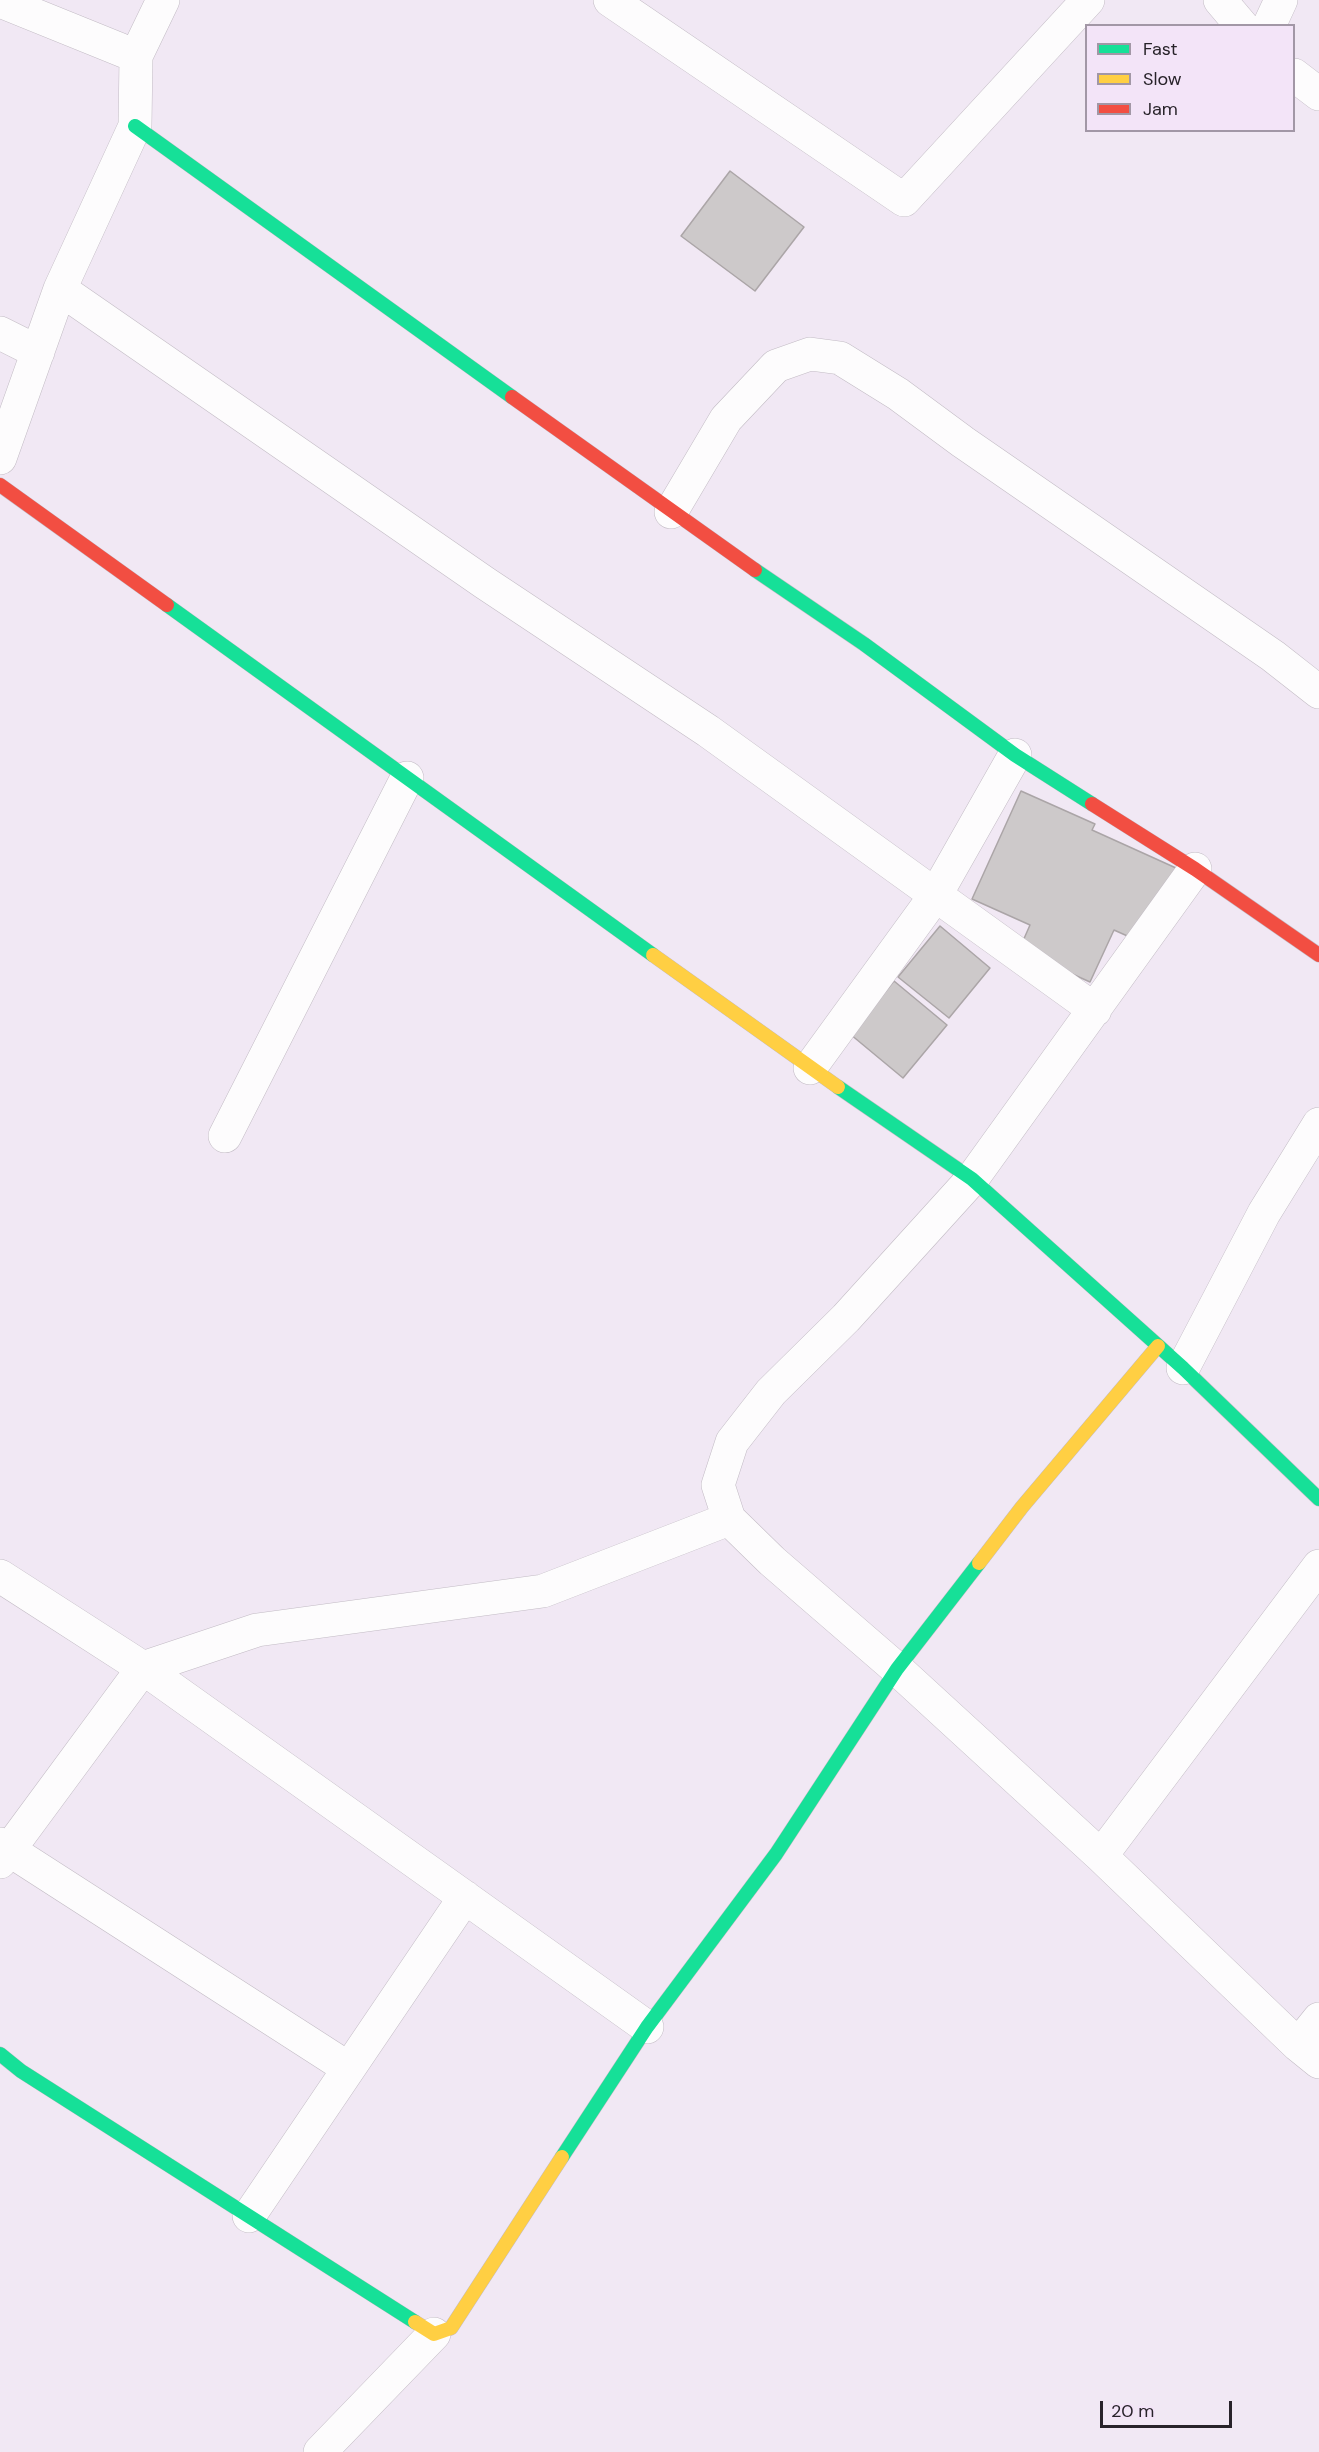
<!DOCTYPE html>
<style>
body{margin:0}
#map{position:relative;width:1319px;height:2452px;overflow:hidden;background:#f1e8f4;font-family:"DM Sans",sans-serif}
canvas{display:block}
.legend{position:absolute;left:1085px;top:24px;width:210px;height:108px;box-sizing:border-box;background:#f3e4f8;border:2px solid #a297a6;margin:0;padding:8px 10px;list-style:none;font-size:18px;color:#28232a}
.legend li{display:flex;align-items:center;gap:12px;height:30px}
.legend b{width:30px;border:2px solid #a297a6}
.scale{position:absolute;left:1100px;top:2401px;width:132px;height:27px;box-sizing:border-box;border:3px solid #28232a;border-top:0;padding-left:8px;font-size:18px;line-height:21px;white-space:nowrap;color:#28232a;-webkit-text-stroke:4px #f3e4f8;paint-order:stroke}
</style>
<div id="map">
<canvas width="1319" height="2452"></canvas>
<ul class="legend">
<li><b style="height:8px;background:#16e098"></b>Fast</li>
<li><b style="height:8px;background:#ffcf43"></b>Slow</li>
<li><b style="height:8px;background:#f24e42"></b>Jam</li>
</ul>
<div class="scale">20 m</div>
</div>
<script>
const context = document.querySelector('canvas').getContext('2d');
context.lineJoin = 'round';
function fill(path, color) { context.fillStyle = color; context.fill(path, 'evenodd'); }
function trace(path, color, width, dash) { context.strokeStyle = color; context.lineWidth = width; context.lineCap = dash ? 'butt' : 'round'; context.setLineDash(dash || []); context.stroke(path); }
const building = new Path2D(`
 M730,171L804,227L755,291L681,236Z
 M1021,791L1095,824L1092,830L1176,868L1143,943L1114,930L1090,982L1019,950L1030,925L972,899Z
 M940,926L990,968L949,1018L898,977Z
 M894,981L947,1025L903,1078L850,1034Z`);
fill(building, '#cdc9ca');
trace(building, '#aba5a7', 1.5);
const street = new Path2D(`
 M610,0L904,200L1088,0
 M1220,0L1242,26
 M0,1L136,56
 M1269,26L1281,0
 M1294,75L1319,94
 M60,289L485,583L708,731L1095,1010
 M0,333L38,352
 M0,458L60,289L135,126L136,56L163,0
 M671,512L726,419L776,366L810,354L840,358L898,394L963,442L1273,656L1319,692
 M1195,869L972,1179L846,1318L771,1392L732,1442L718,1485L729,1519L772,1561L897,1669L1101,1856L1298,2045L1319,2062
 M810,1068L935,896L1015,755
 M225,1136L407,778
 M1183,1368L1264,1213L1319,1124
 M0,1576L143,1668L647,2027
 M0,1844L348,2068
 M1101,1856L1319,1566
 M0,1862L143,1668L257,1630L543,1591L729,1519
 M1298,2045L1319,2019
 M249,2216L465,1897
 M320,2452L434,2334`);
const fast = new Path2D(`
 M135,126L512,397
 M755,570L864,644L1015,755L1092,804
 M167,605L653,955
 M838,1087L972,1179L1183,1368L1319,1499
 M0,2054L21,2071L415,2322
 M562,2157L647,2027L776,1854L897,1669L979,1563`);
const slow = new Path2D(`
 M653,955L838,1087
 M979,1563L1022,1507L1158,1346
 M415,2322L434,2334L451,2328L562,2157`);
const jam = new Path2D(`
 M512,397L755,570
 M0,485L167,605
 M1092,804L1195,869L1319,955`);
trace(street, '#c2bbc4', 34);
trace(fast, '#c2bbc4', 15);
trace(slow, '#c2bbc4', 15);
trace(jam, '#c2bbc4', 15);
trace(street, '#fdfcfd', 33);
trace(fast, '#16e098', 14);
trace(slow, '#ffcf43', 14);
trace(jam, '#f24e42', 14);
</script>
